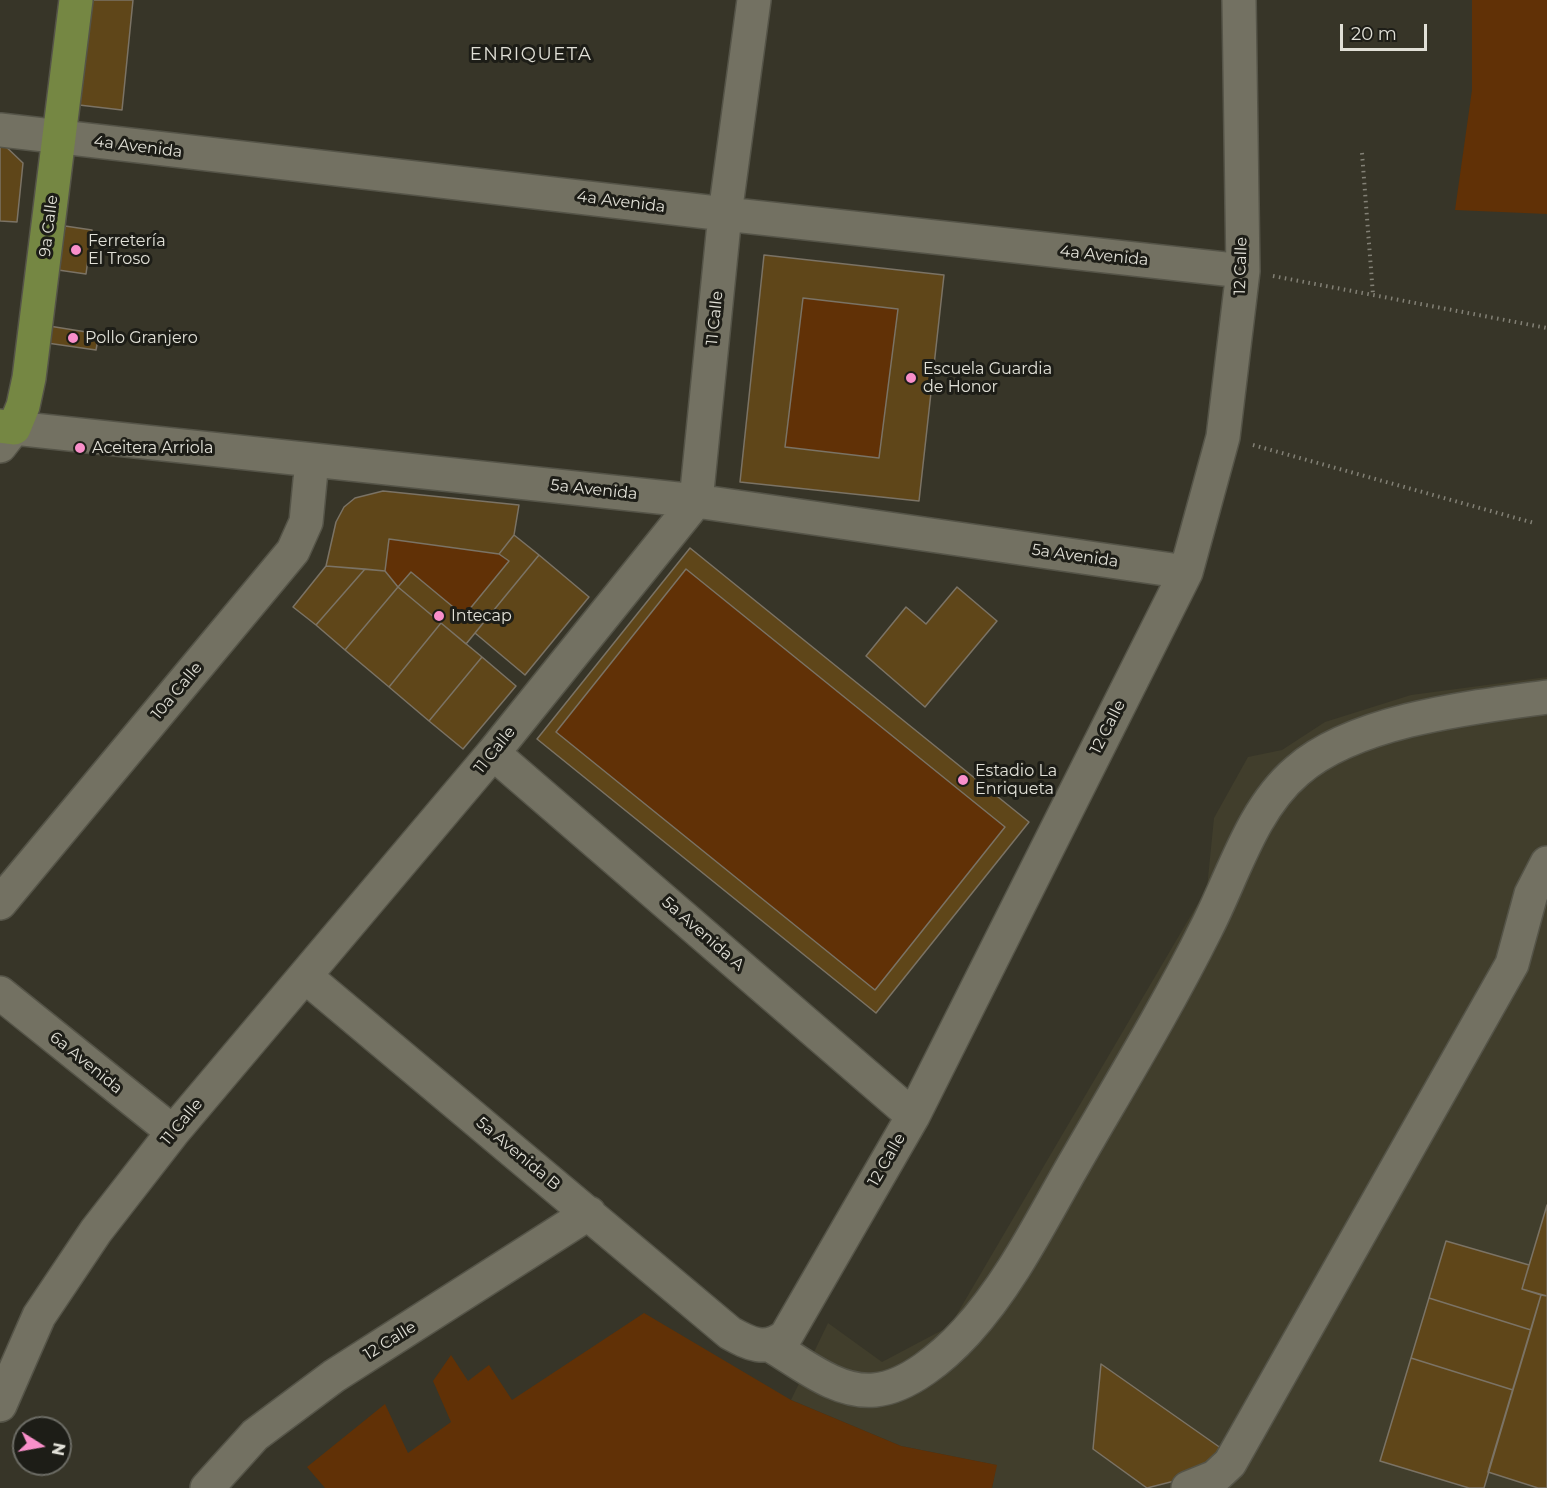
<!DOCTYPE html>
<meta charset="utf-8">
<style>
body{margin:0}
#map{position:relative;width:1547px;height:1488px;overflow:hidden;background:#373528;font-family:Montserrat,sans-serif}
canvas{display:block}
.north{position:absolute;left:12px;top:1416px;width:60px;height:60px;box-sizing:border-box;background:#1d1d17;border:2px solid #6b6b64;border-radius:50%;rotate:101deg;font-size:16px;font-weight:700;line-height:24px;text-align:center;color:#e1e0d7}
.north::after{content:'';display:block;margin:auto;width:21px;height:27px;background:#f98fca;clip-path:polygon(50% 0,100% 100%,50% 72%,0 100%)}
.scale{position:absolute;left:1340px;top:24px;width:87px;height:27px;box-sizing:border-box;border:3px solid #e1e0d7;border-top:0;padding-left:8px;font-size:18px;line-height:21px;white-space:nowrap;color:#e1e0d7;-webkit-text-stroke:4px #1d1d17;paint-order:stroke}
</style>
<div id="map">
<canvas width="1547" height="1488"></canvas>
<div class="north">N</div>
<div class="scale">20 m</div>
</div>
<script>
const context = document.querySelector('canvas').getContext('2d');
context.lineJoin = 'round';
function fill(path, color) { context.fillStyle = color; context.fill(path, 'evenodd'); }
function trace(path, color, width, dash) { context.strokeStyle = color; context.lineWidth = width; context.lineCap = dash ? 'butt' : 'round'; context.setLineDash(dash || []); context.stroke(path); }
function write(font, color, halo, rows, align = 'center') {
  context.font = font + ' Montserrat,sans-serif'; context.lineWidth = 6; context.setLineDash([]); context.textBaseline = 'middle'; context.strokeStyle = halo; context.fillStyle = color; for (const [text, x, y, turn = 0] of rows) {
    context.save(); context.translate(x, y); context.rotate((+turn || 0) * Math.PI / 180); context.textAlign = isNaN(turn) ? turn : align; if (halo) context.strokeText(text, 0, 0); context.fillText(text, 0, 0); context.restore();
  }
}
fill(new Path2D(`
 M1547,677V1488H992L996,1465L901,1446L791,1400L828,1323L882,1362L950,1326L1207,888L1214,818L1248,757L1282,750L1325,722L1411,695Z`), '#413e2c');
fill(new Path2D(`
 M1472,0H1547V214L1455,210L1472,90Z
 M803,298L898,309L879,458L785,447Z
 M389,539L499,554L509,561L464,616L411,572L398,587L385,571Z
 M686,569L1005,827L875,990L556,732Z
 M644,1313L791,1400L901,1446L997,1465L992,1488H325L307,1467L385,1404L408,1453L451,1422L433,1381L451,1355L468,1381L489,1365L512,1400Z`), '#613106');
const building = new Path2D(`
 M90,0H133L122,110L79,105Z
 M0,141L23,163L17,222L0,221Z
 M65,226L92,230L86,274L58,270Z
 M764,255L944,275L919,501L740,482ZM803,298L898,309L879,458L785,447Z
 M49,326L99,334L96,350L47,343Z
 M383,491L519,505L514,535L499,554L389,539L385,571L326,566L336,522L344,507L355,498Z
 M514,535L539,555L466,644L398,587L411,572L464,616L509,561L499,554Z
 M690,548L1029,822L876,1013L537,739ZM686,569L1005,827L875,990L556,732Z
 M539,555L589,597L525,675L475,633Z
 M326,566L365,569L316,625L293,607Z
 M365,569L385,571L398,587L345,650L316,625Z
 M398,587L441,623L389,687L345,650Z
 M957,587L997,621L925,707L866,656L906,607L926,624Z
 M441,623L482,657L429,721L389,687Z
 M482,657L516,686L463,749L429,721Z
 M1547,1205V1296L1522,1289Z
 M1446,1241L1529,1265L1522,1289L1541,1295L1531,1330L1429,1298Z
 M1541,1295L1547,1296V1488H1538L1488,1472Z
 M1429,1298L1531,1330L1513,1390L1411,1358Z
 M1411,1358L1513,1390L1484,1488H1469L1380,1461Z
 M1101,1364L1225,1451L1202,1474L1147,1488L1093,1449Z`);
fill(building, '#5f4619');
trace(building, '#7b7365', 1.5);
const minor = new Path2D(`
 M0,130L725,214L1243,271
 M0,446L14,428L696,501L1186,572
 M493,753L913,1116
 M0,903L293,551L306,522L312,460
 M306,977L730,1333C750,1344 765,1352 786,1336L913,1116L1186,572L1223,437L1243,271L1239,0
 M0,993L173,1132
 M772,1346C802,1364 838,1394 875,1390C908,1387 944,1356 966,1332C1011,1283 1041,1221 1074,1164C1119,1086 1166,1009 1206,929C1233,877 1251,810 1297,771C1355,720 1473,707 1547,697
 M0,1405L39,1316L96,1231L173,1132L493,753L696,501L725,214L754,0
 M207,1488L255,1435L334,1376L589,1213
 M1188,1488L1215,1477L1230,1463L1512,964L1531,894L1547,863`);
const major = new Path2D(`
 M0,426L14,428L23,406L29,378L76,0`);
trace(minor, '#555448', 36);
trace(major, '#555448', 36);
trace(new Path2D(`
 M1362,153L1373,295
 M1273,276L1547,328
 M1253,445L1534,523`), '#838176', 4, [1.5, 4.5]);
trace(minor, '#737162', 33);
trace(major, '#758743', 33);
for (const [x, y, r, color] of [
 [76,250,6,"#f98fca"],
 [73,338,6,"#f98fca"],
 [911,378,6,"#f98fca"],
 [80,448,6,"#f98fca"],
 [439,616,6,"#f98fca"],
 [963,780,6,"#f98fca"]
]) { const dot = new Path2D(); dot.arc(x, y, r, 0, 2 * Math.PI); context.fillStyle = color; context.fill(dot); trace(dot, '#1d1d17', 2); }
write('16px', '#e1e0d7', '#1d1d17', [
 ["4a Avenida",138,147,7],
 ["4a Avenida",621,202,7],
 ["9a Calle",49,226,-83],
 ["4a Avenida",1104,256,6],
 ["12 Calle",1241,266,-88],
 ["11 Calle",715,318,-84],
 ["5a Avenida",594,490,6],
 ["5a Avenida",1075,556,8],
 ["10a Calle",177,691,-50],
 ["12 Calle",1108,727,-63],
 ["11 Calle",495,750,-51],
 ["5a Avenida A",703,934,41],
 ["6a Avenida",86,1063,39],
 ["11 Calle",182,1122,-50],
 ["5a Avenida B",518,1154,40],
 ["12 Calle",887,1160,-60],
 ["12 Calle",390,1341,-32]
]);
write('16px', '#e1e0d7', '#1d1d17', [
 ["Ferretería",88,241],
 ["El Troso",88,259],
 ["Pollo Granjero",85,338],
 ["Escuela Guardia",923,369],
 ["de Honor",923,387],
 ["Aceitera Arriola",92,448],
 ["Intecap",451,616],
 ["Estadio La",975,771],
 ["Enriqueta",975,789]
], 'left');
context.letterSpacing = '1.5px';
write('18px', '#e1e0d7', '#1d1d17', [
 ["ENRIQUETA",531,55]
]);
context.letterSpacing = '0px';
</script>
